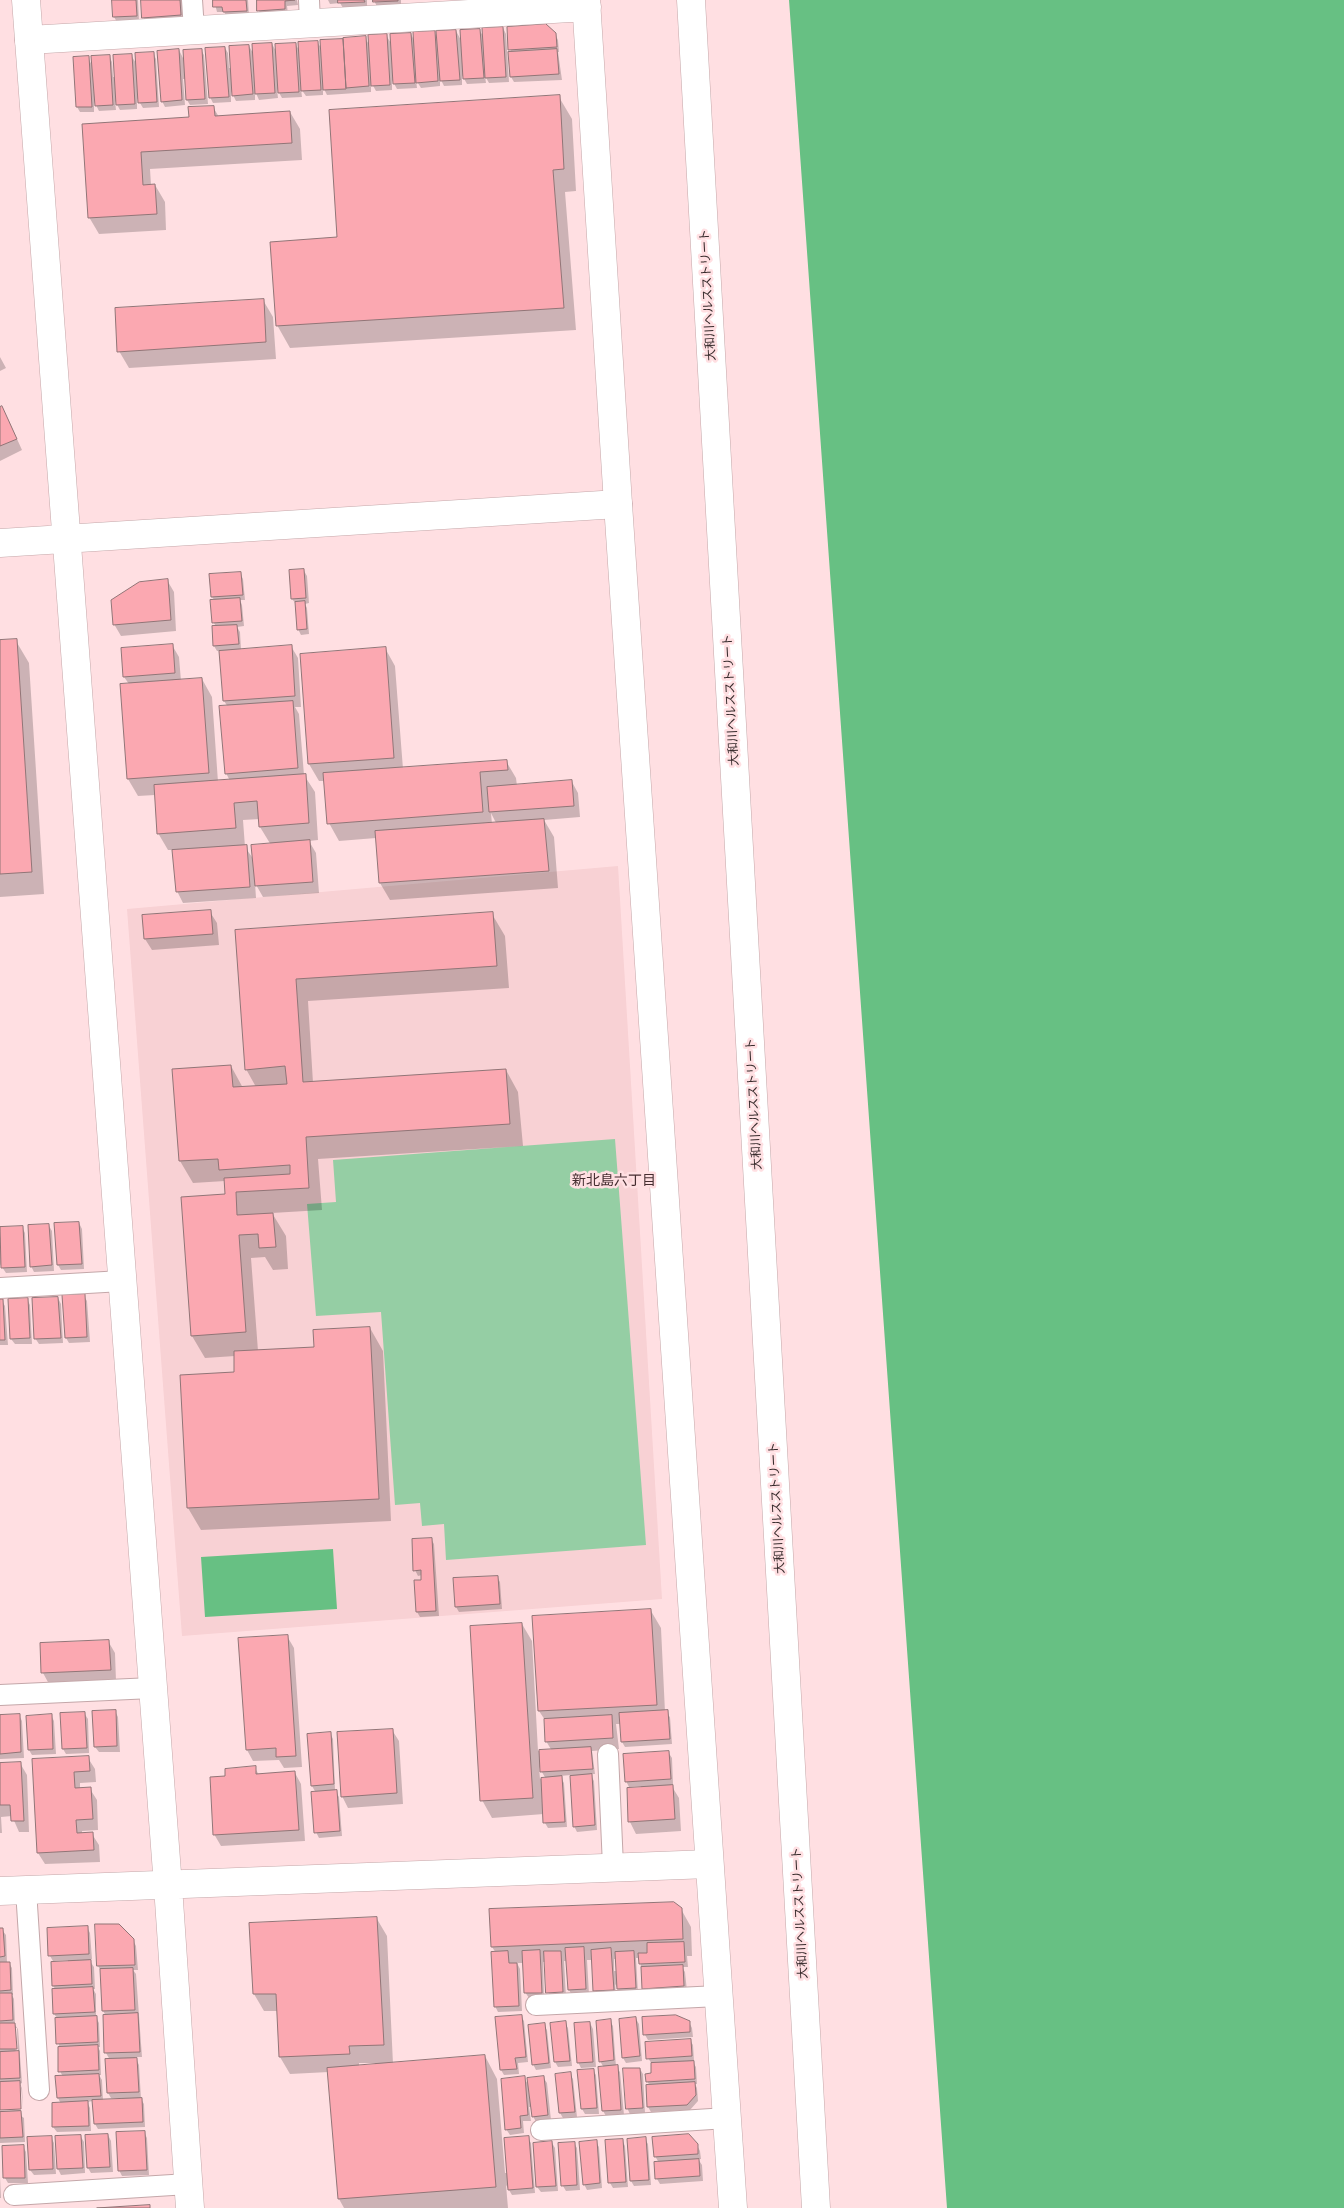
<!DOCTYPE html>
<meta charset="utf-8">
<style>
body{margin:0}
canvas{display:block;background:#ffdfe2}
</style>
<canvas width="1344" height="2208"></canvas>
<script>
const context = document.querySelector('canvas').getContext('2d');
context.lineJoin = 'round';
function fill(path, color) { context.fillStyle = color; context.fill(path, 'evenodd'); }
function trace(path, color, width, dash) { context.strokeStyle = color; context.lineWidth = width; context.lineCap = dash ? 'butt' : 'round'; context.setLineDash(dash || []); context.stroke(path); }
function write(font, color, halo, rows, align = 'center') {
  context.font = font + ' Figtree,"Noto Sans JP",sans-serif'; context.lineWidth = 5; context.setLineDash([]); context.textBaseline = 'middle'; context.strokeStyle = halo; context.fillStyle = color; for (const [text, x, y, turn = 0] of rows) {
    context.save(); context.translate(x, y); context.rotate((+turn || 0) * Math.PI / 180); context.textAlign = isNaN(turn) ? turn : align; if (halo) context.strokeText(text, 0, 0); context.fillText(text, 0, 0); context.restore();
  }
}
fill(new Path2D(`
 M618,866L662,1599L182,1636L127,909Z`), '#f8d1d4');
fill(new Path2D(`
 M615,1139L646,1545L446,1560L444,1524L422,1526L420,1503L395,1505L381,1312L316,1316L307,1204L336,1202L333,1160Z`), '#95cea4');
fill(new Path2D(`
 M789,0H1344V2208H947Z
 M333,1549L337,1609L205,1617L201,1557Z`), '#67c083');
fill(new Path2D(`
 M113,0H138L139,21L117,22L114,17Z
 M142,0H182L183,20L146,23L143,17Z
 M214,0H248L249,16L227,17L224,12H217Z
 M258,0H297L298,5L287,6L288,14L262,16L259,11Z
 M328,0H367V7L343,8L340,3L330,4Z
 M374,0H401V6L377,7Z
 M503,28L506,34L509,82L489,83L485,76L486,83L467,84L462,75V85L444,86L440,78V86L421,88L416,80L417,88L397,89L392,80V90L376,91L371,82V92L327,95L323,87V95L306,96L301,89L302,97L282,98L277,89L278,98L259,100L255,91V100L236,101L231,91V102L213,103L210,97L225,48L228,53L229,68H231L249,46L254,55L272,44L277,53L295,44L300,51L317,42L322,49L321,41L365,38L370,46L386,35L392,45L411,34L415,42L434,32L438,39L456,31L462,42L479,30L484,37Z
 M508,28L555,34L558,40L559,52H558L562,80L514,82L511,77L510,53H511Z
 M179,50L184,60L201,50L204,55L208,104L190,105L187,100L186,79H183L185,105L165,107L162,101Z
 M153,53L156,59L159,107L143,108L137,98V109L120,110L115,101L116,110L99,111L94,101V112H80L77,107L88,58L93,67L109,56L112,62L113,77H116L131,55L137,65Z
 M559,97L572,119L576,191L565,192L576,330L290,348L277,325L339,239Z
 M213,107L219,117L290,112L300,129L302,160L150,169L151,185H155L165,202L166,230L99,234L89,217L83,125L190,118Z
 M263,300L273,317L276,359L129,368L119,351Z
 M0,357L6,368L0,371Z
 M0,408L8,419L22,450L0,461Z
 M304,571L307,576L309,603L305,604L307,608L309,634L301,635L298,629L296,604L292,599Z
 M240,573L243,579L245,600H240L242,605L244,626L237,627L240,632L241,650L291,646L298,658L301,707H295L299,714L304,775L315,792L318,840L309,841L316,853L319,893L263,897L255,883L256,898L183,903L177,891L174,850H168L158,833L155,795L138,796L128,779L129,684L124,677L172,645L179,657L181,681L202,679L212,697L218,782L230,781L226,773L228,707L224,701L220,651H217L214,646L213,627H216L214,623L215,601L212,597ZM260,819V827L271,845L254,860L245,847L243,820Z
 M167,580L174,592L176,631L121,636L114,624Z
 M16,641L29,663L44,894L0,897V642Z
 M385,648L395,666L403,769L506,761L516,778L517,786L572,782L578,793L580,817L544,820L554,837L558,888L390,900L380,883L376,838L339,841L329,823L325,781H319L309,764L301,655ZM491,813L495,821L497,824H492Z
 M210,912L217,923L219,945L152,950L145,939Z
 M492,914L505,936L509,988L308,1001L313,1083L506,1070L518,1092L523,1146L318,1159L322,1210L272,1213L286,1236L288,1269L273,1270L265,1257L251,1258L258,1351L315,1348L370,1328L383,1351L391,1521L201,1530L188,1508L236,1373L235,1356L205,1358L192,1336L226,1195L225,1181L193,1183L180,1161L231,1066L243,1088L256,1087L246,1069L236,931Z
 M79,1223L82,1229L84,1269L61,1270L58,1265L55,1225Z
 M49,1226L52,1231L54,1271L34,1272L31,1266Z
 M22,1227L25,1233L27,1272L6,1273L0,1264V1273V1236L1,1238Z
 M84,1296L87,1301L90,1342L69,1343L66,1338Z
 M58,1298L61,1304L63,1343L39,1344L35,1338Z
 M27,1299L30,1305L32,1344H15L11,1339Z
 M0,1301H2L5,1306L8,1345H0Z
 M431,1539L434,1544L439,1616L420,1617L417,1612L422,1575L418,1576L415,1570Z
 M497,1577L500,1582L502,1609L459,1612L456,1607Z
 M651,1611L661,1628L665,1712L670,1717L672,1744L625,1747L622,1742L621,1724H616L619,1749L592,1751L595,1774H590L594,1781L597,1830L577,1832L574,1826L571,1775L560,1776L564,1783L567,1827L548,1828L545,1823L544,1814L492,1818L482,1800L522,1624L532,1641L538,1751H552L546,1741L545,1720L539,1711ZM539,1767L546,1779H540Z
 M287,1636L294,1648L302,1767L284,1768L279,1760L253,1761L247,1750Z
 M108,1641L115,1653L116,1681L49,1684L43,1673Z
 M115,1711L118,1717L120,1752H99L95,1747Z
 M84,1713L88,1719L89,1753L66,1754L63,1749Z
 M19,1715L22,1721L24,1758L0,1759V1716Z
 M51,1715L54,1721L56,1754L32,1755L29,1750L28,1717Z
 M392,1730L399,1741L403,1804L348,1808L342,1796Z
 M330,1733L333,1739L335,1790L339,1797L342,1836L319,1838L316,1832V1793L312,1786Z
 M668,1752L672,1758L673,1784L671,1785L679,1798L681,1831L636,1834L630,1822L628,1789H641V1786L629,1787L626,1781Z
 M88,1758L95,1769L96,1782L80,1783V1789H90L97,1800L98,1830L82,1831V1834H92L99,1845L100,1862L45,1864L38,1853L33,1760Z
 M20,1763L27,1775L29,1832H19L12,1816L1,1817L2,1833H0V1764Z
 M255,1768L259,1775L295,1773L301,1784L305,1841L221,1846L214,1834L226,1777Z
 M681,1909L691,1927L692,1956H687L688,1967H682L685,1972L687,1991L646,1994L643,1988L640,1958H636L638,1993L621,1994L615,1984L616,1995L598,1996L595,1991L593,1960H587L589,1994L572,1995L569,1990L567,1961H564L566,1997L551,1998L548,1992L546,1962H543L544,1998H529L525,1992L524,1963H517L520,1969L522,2011L498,2012L495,2006L496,1953L492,1947ZM614,1959H616L617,1971H614Z
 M377,1919L387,1936L393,2064L485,2056L497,2079L505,2173H508L528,2138L531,2143L535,2193L512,2195L506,2185L508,2208H344L339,2199L329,2072L290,2074L280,2057L278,2011H264L254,1994L250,1924ZM359,2063H375V2065L359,2066Z
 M87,1927L90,1933L92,1959L89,1960L94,1967L95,1989H93L96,1994V2017L99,2023L100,2047H98L100,2051L101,2075H99L102,2080L103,2101L122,2100V2098H111L108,2093L110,2060L106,2053L104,2016H106L103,2011L101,1971L98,1966L133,1940L136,1946L138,1970H133L136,1974L142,2057H135L139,2065L141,2099L144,2104L145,2127L98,2129L95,2124L93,2101L87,2102L90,2108L91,2131L57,2132L53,2127L61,2104L58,2098L63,2077L60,2071L58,2019L54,2014L56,1990L53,1986L68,1963V1960L53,1961L50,1956Z
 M0,1930H2L6,1935L7,1963H9L12,1968L13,1995H12L14,1999L15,2025L18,2029L22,2083L20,2084L21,2086H19L0,2108ZM14,2028H17L18,2055H16Z
 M521,2016L524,2021L528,2062L518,2063L519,2074L504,2075L501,2070L496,2018Z
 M636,2019L639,2024L642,2061L626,2063L623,2058Z
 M610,2021L613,2026L616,2067L620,2072L624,2115L606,2116L603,2111L604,2068L600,2061Z
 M689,2022L692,2028L693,2037L648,2040L645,2035Z
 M565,2023L568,2028L572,2066L558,2067L555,2062L551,2024Z
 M590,2023L593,2029L596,2067L581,2068L578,2062Z
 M544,2025L547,2030L551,2068L536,2070L533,2064Z
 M690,2040L693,2045L694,2061H692L696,2067L697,2084H695L697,2088L698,2101L690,2110L651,2112L648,2107L647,2086H650L647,2081L652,2074V2064L648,2058Z
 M640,2069L643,2074L645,2113L630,2114L627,2108Z
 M593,2070L596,2075L599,2114H585L582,2109L578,2071Z
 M570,2074L573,2079L577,2117L563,2118L560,2113L556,2075Z
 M543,2077L547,2083L551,2120L536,2122L533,2116L532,2107H529L531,2121H523L524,2133L510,2135L506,2129L524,2078L530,2087Z
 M21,2086L22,2088L23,2108Z
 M20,2110V2115L24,2118L25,2142L0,2143V2111Z
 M144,2132L147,2138L149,2175L122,2176L119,2170Z
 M108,2135L111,2141L113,2172L91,2173L88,2168Z
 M51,2137L54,2143L56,2174L34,2175L30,2170Z
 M81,2137L84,2142L85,2173L61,2175L58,2169L56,2138Z
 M645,2139L648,2144L651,2185L634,2186L631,2181Z
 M622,2140L625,2146L628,2187L613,2188L610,2183Z
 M596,2142L599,2147L602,2188L587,2190L584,2184Z
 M552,2143L555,2148L558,2191L541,2192L537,2187L534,2144Z
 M574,2143L577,2148L580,2190L566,2191L563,2186L559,2144Z
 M697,2145L700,2151L701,2159H698L702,2165L703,2181L660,2184L657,2179L659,2163L655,2156Z
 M23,2146L26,2152L28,2183H8L5,2178L3,2147Z
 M0,2176L1,2198H0Z`), '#0003');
const building = new Path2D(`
 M112,0H136L137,16L113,17Z
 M141,0H180L181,15L142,18Z
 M213,0H246L247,11L223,12L222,7H213Z
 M257,0H295L285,1V9L257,11Z
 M338,0H364L365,2L338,3Z
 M373,0H398V1L373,2Z
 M546,24L556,33L557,47L508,50L507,27Z
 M503,27L506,77L485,78L482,28Z
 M480,29L484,78L463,79L460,30Z
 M456,30L460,80L440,81L436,31Z
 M435,31L438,81L416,83L413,32Z
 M411,33L415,83L393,84L390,34Z
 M387,34L390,85L371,86L368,35Z
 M366,36L369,86L346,88L343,38Z
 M343,39L346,89L323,90L320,40Z
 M318,41L321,90L301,91L298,42Z
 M272,43L275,93L255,94L252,44Z
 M296,43L299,92L278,93L275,44Z
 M249,45L253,94L232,96L229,46Z
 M225,47L229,97L209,98L205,48Z
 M179,49L182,100L161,102L157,51Z
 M202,49L205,99L186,100L183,50Z
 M557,49L559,74L510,77L508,52Z
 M154,52L157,102L138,103L135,53Z
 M132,54L135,104L116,105L113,55Z
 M110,55L113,105L95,106L91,56Z
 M89,56L92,107H76L73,57Z
 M560,95L564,169L553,170L564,308L276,326L270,242L337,237L329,110Z
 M214,106L215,116L290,111L292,143L141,152L143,185L155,184L157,214L88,218L82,124L189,117L188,107Z
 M264,299L266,342L117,352L115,308Z
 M2,406L17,439L0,446V407Z
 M304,569L306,598L291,599L289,570Z
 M241,572L243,595L211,597L209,574Z
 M168,579L171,620L113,625L111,600L139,582Z
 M240,598L242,621L212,623L210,600Z
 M305,601L307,629L297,630L295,602Z
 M237,625L239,644L213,646L212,626Z
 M17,639L32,872L0,874V640Z
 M173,644L175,673L123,677L121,648Z
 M292,645L295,696L223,701L219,651Z
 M386,647L394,758L308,764L300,654Z
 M202,678L209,773L127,779L120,684Z
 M293,701L298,768L225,774L219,706Z
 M507,760L508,770L480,772L483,812L327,824L323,773Z
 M306,774L309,823L259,827L257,801L234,803L236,828L157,834L154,785Z
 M572,780L574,806L489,812L487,787Z
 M544,819L549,871L379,883L375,831Z
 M310,840L313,882L255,886L251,845Z
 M247,845L250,887L176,892L172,850Z
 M211,910L213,934L144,939L142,915Z
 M493,912L497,966L296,979L303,1082L506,1069L510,1124L306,1137L309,1188L236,1192L237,1215L273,1213L276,1247L259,1248L258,1234L239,1235L246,1332L191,1336L181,1197L225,1194L224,1178L290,1174V1165L219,1170L218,1159L179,1161L172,1069L231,1065L233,1087L287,1084L285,1066L245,1070L235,930Z
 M79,1222L82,1264L57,1265L54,1223Z
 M49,1224L52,1265L30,1267L28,1225Z
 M23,1226L25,1267L1,1268L0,1227Z
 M85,1294L87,1337L65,1338L62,1295Z
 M58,1297L61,1338L34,1339L32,1298Z
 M28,1298L30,1338L10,1339L8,1299Z
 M0,1299H3L5,1340H0Z
 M370,1327L379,1499L187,1508L180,1375L234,1372V1351L314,1347L313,1330Z
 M432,1538L436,1611L416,1612L414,1580H421V1570L413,1571L412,1539Z
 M498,1576L500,1604L455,1607L453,1578Z
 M651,1609L657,1705L538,1711L532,1616Z
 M522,1623L533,1798L480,1801L470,1626Z
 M288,1635L296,1756L276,1757V1748L246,1750L238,1638Z
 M109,1640L111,1670L41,1673L40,1643Z
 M116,1710L117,1746L94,1747L92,1711Z
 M668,1710L670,1739L621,1742L619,1713Z
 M85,1712L87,1748L62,1749L60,1713Z
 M20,1714L21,1752L0,1754V1715Z
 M52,1714L53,1749L28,1750L26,1716Z
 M612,1715L613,1738L545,1742L544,1719Z
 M393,1729L397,1793L341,1797L337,1732Z
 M331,1732L334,1784L311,1786L307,1734Z
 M591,1747L593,1769L540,1772L539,1750Z
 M669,1751L671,1779L625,1782L623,1754Z
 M89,1756L90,1771L74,1772L75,1788L91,1787L93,1819L76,1820L77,1833L93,1832L94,1850L37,1853L32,1759Z
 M21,1762L24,1821H11L10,1805H0V1763Z
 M256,1766V1774L295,1771L299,1830L213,1835L210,1777L225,1776V1769Z
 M592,1774L595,1825L573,1827L570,1776Z
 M562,1776L565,1822L543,1823L541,1778Z
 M673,1785L675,1819L628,1822L627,1788Z
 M337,1790L340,1831L314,1833L311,1792Z
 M674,1902L682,1908L683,1939L491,1947L489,1909Z
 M377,1917L384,2045L349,2046L350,2054L279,2057L276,1994H253L249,1923Z
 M95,1924H119L134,1939L135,1965L97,1966Z
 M88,1926L89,1954L48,1956L47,1928Z
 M0,1928H3L5,1956L0,1957Z
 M684,1942L685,1962L639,1964L638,1953H647V1943Z
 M584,1947L586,1989L568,1990L565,1948Z
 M611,1948L614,1990L593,1991L591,1950Z
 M540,1950L542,1993H524L522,1951Z
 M508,1951L509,1963H517L519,2006L494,2007L491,1952Z
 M544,1951H561L563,1992L546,1993Z
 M634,1951L636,1988L617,1989L615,1952Z
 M91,1960L92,1984L52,1986L51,1962Z
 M0,1962H10L11,1990L0,1991Z
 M683,1965L684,1986L642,1989L641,1967Z
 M133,1968L135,2010L102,2011L100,1969Z
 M93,1987L95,2012L53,2014L52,1989Z
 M0,1993H12L13,2020L0,2021Z
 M138,2013L140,2052L104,2053L103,2015Z
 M522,2015L526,2057L515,2058L517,2069L500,2070L495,2017Z
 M676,2015L690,2021V2032L643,2035L642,2017Z
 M97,2016L98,2042L56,2044L55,2018Z
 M636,2017L640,2056L622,2058L619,2019Z
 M611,2019L614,2060L599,2062L596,2021Z
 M566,2021L570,2061L554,2062L550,2023Z
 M590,2022L593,2062L577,2063L574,2023Z
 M0,2023H15L17,2049H0Z
 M545,2023L549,2063L532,2065L528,2025Z
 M691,2039L692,2056L646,2059L645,2042Z
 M98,2045L99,2070L58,2072V2047Z
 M19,2051L20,2078L0,2079V2052Z
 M485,2055L496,2187L338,2199L327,2068Z
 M137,2058L139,2092L107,2093L105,2059Z
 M694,2061L695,2079L646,2082L645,2074L651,2073V2063Z
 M618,2065L621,2110L602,2111L598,2067Z
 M623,2068H640L643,2108L626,2109Z
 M594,2069L597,2108L581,2109L577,2070Z
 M571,2072L575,2112L559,2113L555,2074Z
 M99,2074L101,2096L57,2098L55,2076Z
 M525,2076L528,2115L520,2116L521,2128L505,2130L501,2079Z
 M544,2076L548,2115L532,2117L527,2078Z
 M20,2081L21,2109L0,2110V2082Z
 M695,2082L696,2095L687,2105L647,2107L646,2085Z
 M142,2098L143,2122L94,2124L92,2100Z
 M88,2101L89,2126L52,2127V2103Z
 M21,2111L23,2137L0,2138V2112Z
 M145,2131L147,2170L118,2171L116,2132Z
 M108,2134L110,2167L87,2168L85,2135Z
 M689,2134L698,2144V2154L654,2157L652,2137Z
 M81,2135L83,2168L57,2169L55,2136Z
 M52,2136L53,2169L29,2170L27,2137Z
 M529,2136L533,2188L508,2190L504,2138Z
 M646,2137L649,2180L630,2181L627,2139Z
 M623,2139L626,2182L608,2183L605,2140Z
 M597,2140L600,2183L583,2185L579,2142Z
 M552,2141L556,2186L536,2187L533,2143Z
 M575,2142L577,2185L561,2186L558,2143Z
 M24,2145L25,2178H3L2,2146Z
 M699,2159L700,2176L655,2179L654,2162Z
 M150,2205V2208H97Z`);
fill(building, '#fba8b1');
trace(building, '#917577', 1);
const service = new Path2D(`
 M192,0L194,30
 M309,0L310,23
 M0,1288L122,1281
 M0,1695L152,1688
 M608,1754L613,1866
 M26,1890L39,2090
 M536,2005L718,1996
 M541,2130L727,2118
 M14,2195L188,2184`);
const pedestrian = new Path2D(`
 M691,0L816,2208`);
const minor = new Path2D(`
 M586,0L618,504L733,2208
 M29,40L587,7`);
const tertiary = new Path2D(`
 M26,0L168,1886L190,2208
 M0,543L618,504
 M0,1891L709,1864`);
trace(service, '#c4a7a9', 22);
trace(pedestrian, '#c4a7a9', 29);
trace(minor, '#c4a7a9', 29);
trace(tertiary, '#c4a7a9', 29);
trace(service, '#fff', 20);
trace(pedestrian, '#fff', 28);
trace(minor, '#fff', 28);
trace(tertiary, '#fff', 28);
write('12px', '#382c2d', '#ffdfe2', [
 ["大和川ヘルスストリート",708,295,-93],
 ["大和川ヘルスストリート",731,700,-93],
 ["大和川ヘルスストリート",754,1104,-93],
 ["大和川ヘルスストリート",777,1508,-93],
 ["大和川ヘルスストリート",800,1913,-93]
]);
write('14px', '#452d30', '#ffdfe2', [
 ["新北島六丁目",614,1181]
]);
</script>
